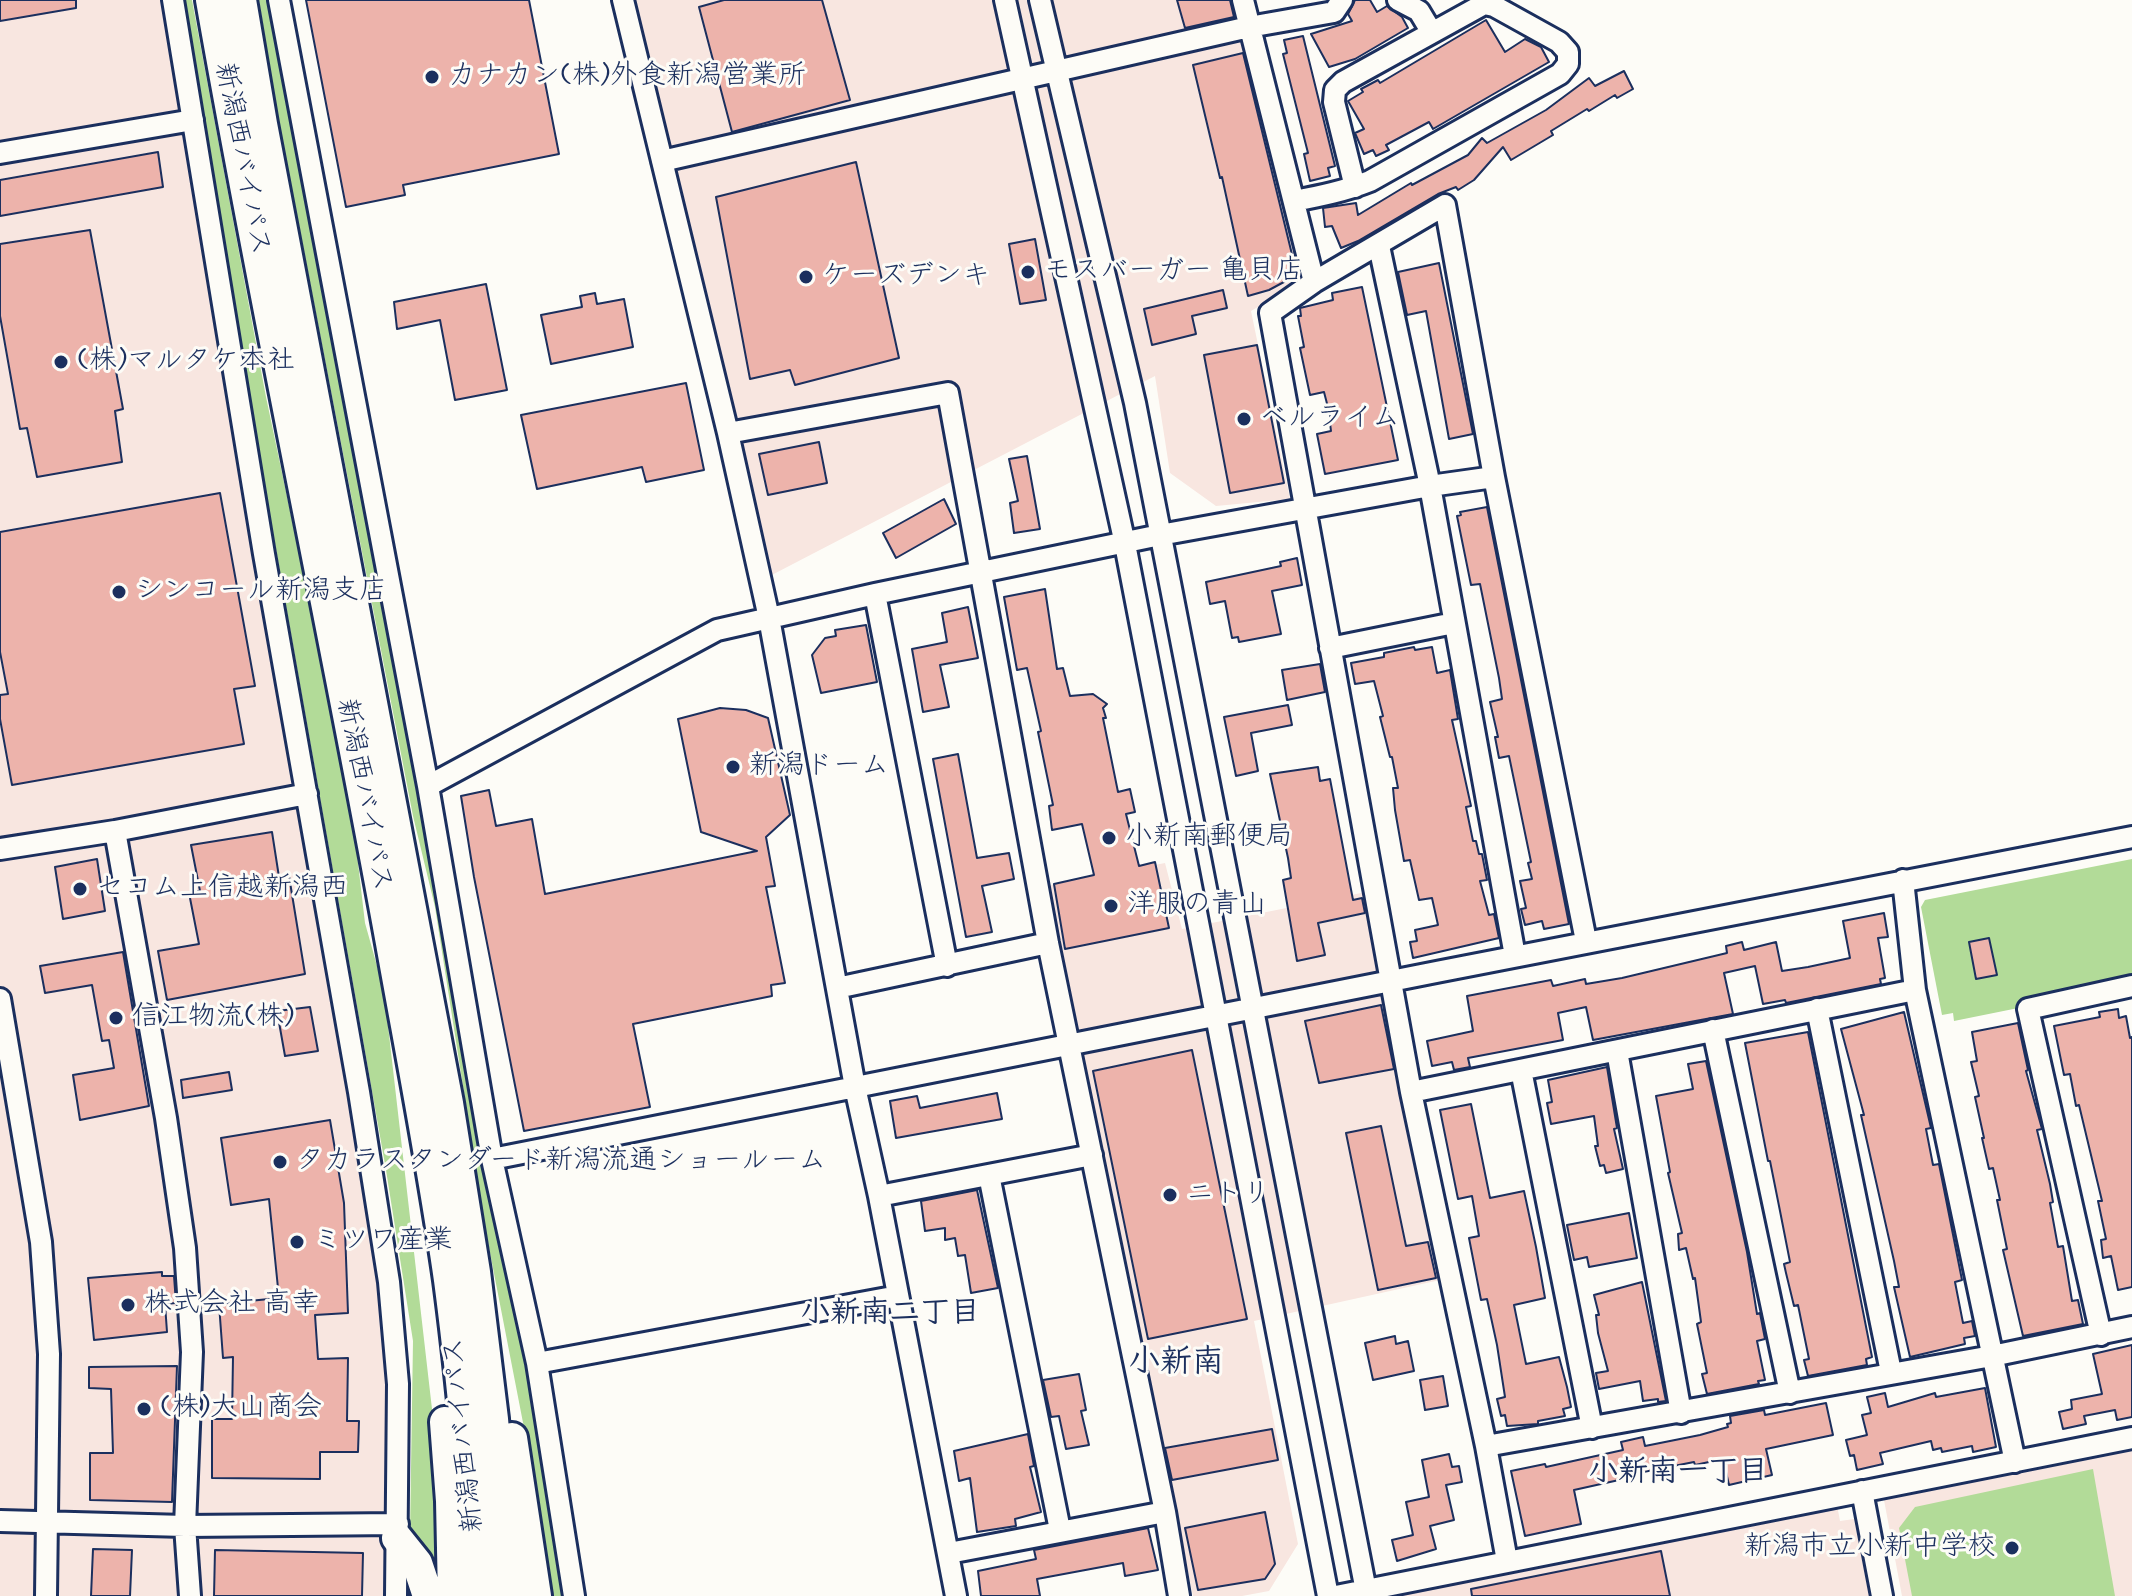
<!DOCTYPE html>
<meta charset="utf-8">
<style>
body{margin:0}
canvas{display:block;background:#fdfcf7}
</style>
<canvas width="2132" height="1596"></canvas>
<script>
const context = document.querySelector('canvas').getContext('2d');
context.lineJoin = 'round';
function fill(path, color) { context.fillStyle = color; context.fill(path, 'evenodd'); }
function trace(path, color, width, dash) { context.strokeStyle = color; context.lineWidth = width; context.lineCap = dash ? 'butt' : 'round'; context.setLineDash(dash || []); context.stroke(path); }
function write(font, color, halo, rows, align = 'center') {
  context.font = font + ' Mynerve,"Klee One",sans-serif'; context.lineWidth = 6; context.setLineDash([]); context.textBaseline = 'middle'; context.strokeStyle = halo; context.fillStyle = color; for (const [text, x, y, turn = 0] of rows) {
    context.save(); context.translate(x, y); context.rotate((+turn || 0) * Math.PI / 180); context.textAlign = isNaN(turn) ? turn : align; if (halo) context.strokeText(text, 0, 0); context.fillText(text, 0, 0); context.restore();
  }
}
fill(new Path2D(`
 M0,0H173L389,1282L396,1596H0Z
 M629,0H1247L1314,274L1251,311L1290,499L1216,506L1170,473L1155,376L766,578Z
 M1165,863L1182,929L1366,892L1440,1280L1254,1321L1298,1544L1269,1591L1242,1596H1193L1047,886Z
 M2132,1451V1596H1902L1884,1500Z
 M1837,1505L1840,1521L1854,1519L1869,1596H1396L1394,1590Z`), '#f8e6e0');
fill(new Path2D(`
 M182,0H192L266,397L319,648L356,846L365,923L384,991L439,1470L443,1596L410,1533L413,1341L386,1170L263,476Z
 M259,0H267L404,704L554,1521L563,1596H548L539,1505L485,1227L435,907L413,816L274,96Z
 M2132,859V985L1954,1021L1953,1013L1942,1015L1921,907L1925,900Z
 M2093,1469L2115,1596H1912L1899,1528L1915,1507Z`), '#b2db98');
const building = new Path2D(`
 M0,0H76V8L0,21Z
 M306,0H529L559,154L403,185L405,195L346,207Z
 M724,0H822L850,100L732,132L699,7Z
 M1177,0H1230L1234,17L1185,28Z
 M1355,0H1370L1377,12L1387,6L1402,17L1408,28L1355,59L1329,67L1311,34L1352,21L1348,14Z
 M1486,20L1505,52L1525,39L1541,47L1549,62L1433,129L1429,122L1386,145L1389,150L1376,156L1373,150L1364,154L1355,133L1364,129L1348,101L1363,92L1361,89L1378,80L1380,83Z
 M1303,36L1335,166L1328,168L1330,176L1310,181L1304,154L1308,153L1283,54L1287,53L1284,40Z
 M1243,53L1297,275L1269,290L1248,296L1222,177L1220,178L1193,65Z
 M1624,71L1633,89L1617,98L1615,95L1589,111L1587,109L1551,131L1553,135L1511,160L1503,147L1474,180L1458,190L1456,187L1438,194L1358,241L1341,248L1332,226L1325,227L1323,208L1356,203L1358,215L1411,183L1412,185L1468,155L1482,138L1487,143L1546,110L1589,78L1595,86Z
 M158,152L163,187L0,216V180Z
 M856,162L899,358L795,385L790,370L750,379L716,197Z
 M90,230L123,409L115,411L122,462L37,477L27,428L20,429L0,316V244Z
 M1035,239L1046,300L1020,304L1009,244Z
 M1439,263L1473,434L1449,439L1426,311L1407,315L1398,272Z
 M486,284L507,390L455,400L440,320L397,329L394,302Z
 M1362,287L1398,460L1325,474L1317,434L1331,431L1330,423H1332L1324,392L1310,395L1300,348L1304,347L1298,316H1301L1300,308L1333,300L1332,293Z
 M1223,290L1227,308L1192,316L1196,334L1152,345L1144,309Z
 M595,293L597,304L624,299L633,347L551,364L541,315L582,307L580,296Z
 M1257,345L1284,483L1230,493L1204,355Z
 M686,383L704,470L646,482L642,467L537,489L521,415Z
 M819,442L827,483L768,495L759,454Z
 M1027,456L1040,529L1014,533L1010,503L1018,501L1009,459Z
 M220,493L255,686L234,689L244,744L12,785L0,719V695L8,694L0,652V532Z
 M944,499L956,524L896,558L883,533Z
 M1487,507L1569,924L1544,929L1542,921L1525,925L1521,909L1526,908L1520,881L1532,879L1528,863L1531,862L1509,756L1499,758L1495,737H1498L1490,702L1502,699L1499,678L1480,584L1471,585L1457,516L1461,515L1460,512Z
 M1297,558L1302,585L1272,591L1281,634L1239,642L1238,637L1232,638L1225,601L1210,604L1206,582L1281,566L1280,562Z
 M1045,589L1057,669L1063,668L1070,696L1093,694L1107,704L1103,708L1106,718H1103L1118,792L1130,789L1135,812L1126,814L1139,866L1155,862L1169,928L1065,949L1054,884L1094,875L1082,824L1052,830L1049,806L1053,805L1038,732L1041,731L1027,668L1017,670L1004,597Z
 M968,607L978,658L940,665L949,707L923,712L912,649L947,642L942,613Z
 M866,625L877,682L821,693L812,655L825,638L836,636L835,630Z
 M1414,647L1415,650L1432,647L1437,673L1450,670L1458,719L1452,720L1471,806L1466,807L1473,841H1476L1479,854H1482L1487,880L1480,881L1489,915L1494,914L1499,938L1413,958L1410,942L1417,941L1415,930L1438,925L1432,898L1419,900L1410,860L1404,861L1395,810L1393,788H1398L1392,757H1390L1380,717L1383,716L1374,681L1355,684L1351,663L1384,657V653Z
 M1320,664L1325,692L1287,700L1282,670Z
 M1288,705L1292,725L1251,733L1258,771L1236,776L1224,717Z
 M720,708L746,710L768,718L790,815L766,837L775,886L766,887L785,983L771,985L772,996L633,1024L650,1107L524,1131L474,877L461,796L489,790L496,826L532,819L545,894L757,851L701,832L678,719Z
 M958,754L977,858L1009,853L1014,879L982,886L992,932L966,937L933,759Z
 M1318,767L1320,781L1330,779L1353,900L1362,898L1365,913L1318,923L1325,955L1297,961L1283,880L1291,878L1288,858L1270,774Z
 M272,832L279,877L289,876L305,974L167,1000L158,951L199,944L189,893L200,891L191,845Z
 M97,859L105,911L63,919L55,867Z
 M1884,913L1888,937L1878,938L1885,978L1880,979L1881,984L1786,1003L1785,1000L1763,1004L1755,966L1724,973L1733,1014L1593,1040L1586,1007L1558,1013L1563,1040L1468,1058L1470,1067L1454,1070L1452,1062L1432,1066L1427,1041L1473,1031L1467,996L1551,980L1553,986L1585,979L1586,984L1622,978L1727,953L1726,946L1742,942L1744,950L1776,942L1782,971L1808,967L1850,958L1843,921Z
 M1989,938L1997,975L1976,979L1969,942Z
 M123,952L149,1106L80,1120L73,1075L114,1068L109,1040L102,1041L92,985L45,993L40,966Z
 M1381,1005L1394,1069L1319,1083L1305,1021Z
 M310,1007L318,1051L285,1056L277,1011Z
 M2118,1009L2119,1018L2126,1016L2130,1038L2132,1037V1287L2118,1290L2111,1256L2103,1258L2101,1240L2106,1239L2098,1201H2102L2079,1105L2076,1106L2070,1074L2064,1075L2054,1026L2100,1017L2099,1012Z
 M1904,1012L1931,1128L1926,1129L1933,1165L1939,1164L1962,1280L1955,1282L1963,1323L1972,1321L1975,1336L1964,1338L1965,1344L1910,1357L1894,1287H1899L1894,1261L1861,1115H1864L1841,1029Z
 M2018,1023L2028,1070L2026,1071L2042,1129L2037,1130L2050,1184L2053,1202L2050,1203L2058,1247L2063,1246L2072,1301L2078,1300L2083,1324L2023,1336L2003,1250L2007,1249L1997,1200H2000L1993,1168L1989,1169L1982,1138H1984L1975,1097L1979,1096L1971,1062L1977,1061L1972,1032Z
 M1808,1032L1872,1357L1866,1359L1867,1365L1808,1376L1804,1360L1809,1359L1798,1305L1794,1306L1786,1273L1784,1264L1790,1262L1780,1211L1770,1161H1768L1745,1043Z
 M1192,1050L1247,1319L1148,1339L1093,1071Z
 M1706,1061L1747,1252L1757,1314L1760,1313L1765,1339L1757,1341L1765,1380L1758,1381L1759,1384L1707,1394L1702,1374L1707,1373L1697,1324L1701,1322L1695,1278L1693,1279L1686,1248L1679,1250L1678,1234L1682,1233L1668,1173L1670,1172L1656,1096L1693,1089L1688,1064Z
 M1607,1067L1617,1128L1614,1129L1623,1169L1606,1173L1604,1165L1600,1166L1595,1146H1598L1594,1116L1551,1124L1547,1103L1552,1102L1548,1080Z
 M229,1072L232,1090L183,1098L181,1080Z
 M997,1093L1002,1119L896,1138L890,1101L917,1096L920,1108Z
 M1471,1104L1490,1198L1524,1191L1536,1247L1545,1298L1514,1305L1526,1364L1559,1357L1567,1387L1571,1407L1563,1409L1565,1416L1538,1421V1424L1507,1426L1505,1415L1501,1416L1497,1399L1505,1397L1497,1345L1487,1299L1481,1300L1469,1238L1479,1236L1472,1196L1458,1199L1440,1110Z
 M330,1120L344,1203L348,1313L315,1315L318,1359L348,1358L347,1421H359L358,1452H320V1479L212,1478V1419H232L233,1357L223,1358L219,1304L279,1298L269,1199L231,1205L221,1138Z
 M1381,1126L1406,1246L1428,1242L1436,1278L1378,1290L1346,1133Z
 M977,1190L998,1288L971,1293L965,1255L958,1256L955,1238L945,1240V1228L925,1231L921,1201Z
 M1629,1213L1637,1258L1589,1267L1587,1257L1574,1260L1567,1225Z
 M162,1272V1276H174L176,1303L165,1304L167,1332L94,1340L88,1278Z
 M1642,1282L1666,1401L1658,1402V1399L1643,1401L1640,1381L1599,1389L1596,1373L1608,1371L1598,1333L1596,1315H1599L1594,1295Z
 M1395,1336L1396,1344L1408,1341L1414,1371L1373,1380L1365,1343Z
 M2132,1345V1417L2117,1420L2115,1410L2084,1416L2086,1424L2063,1429L2059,1412L2072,1409L2071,1400L2102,1394L2093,1354Z
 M177,1366L172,1502L90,1500V1453H113L111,1389L89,1388V1367Z
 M1079,1374L1086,1410L1081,1411L1089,1445L1066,1449L1059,1416L1051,1417L1043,1380Z
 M1443,1376L1448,1406L1425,1410L1420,1380Z
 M1985,1388L1996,1447L1973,1452L1972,1446L1942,1452L1941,1448L1933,1450L1931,1441L1880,1453L1883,1464L1857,1470L1854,1455L1850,1456L1846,1440L1867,1435L1862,1415L1871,1413L1867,1397L1885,1393L1888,1407L1935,1393L1936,1397Z
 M1826,1403L1833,1435L1766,1449L1772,1475L1729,1485L1723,1459L1695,1465L1694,1462L1618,1477L1619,1480L1574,1490L1581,1524L1525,1536L1511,1471L1545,1464L1546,1467L1623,1450L1621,1442L1643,1437L1645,1446L1700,1435L1728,1427L1727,1424L1731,1423L1730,1416L1764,1410L1765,1415Z
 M1272,1429L1278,1460L1172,1480L1165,1448Z
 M1028,1434L1034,1466L1030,1467L1041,1512L1015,1519L1016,1526L977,1532L970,1478L959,1481L954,1451Z
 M1449,1454L1452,1467L1459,1466L1462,1482L1446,1485L1454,1520L1430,1526L1436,1549L1397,1561L1392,1540L1413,1535L1406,1502L1429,1497L1422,1460Z
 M1265,1512L1275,1564L1265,1579L1198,1590L1185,1528Z
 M1148,1528L1158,1570L1125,1576L1123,1563L1037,1579L1040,1596H981L978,1571L1036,1559L1034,1550Z
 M93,1549L132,1550L130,1596H91Z
 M215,1550L363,1553L362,1596H214Z
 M1661,1551L1670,1596H1472L1471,1589Z`);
fill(building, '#edb3ab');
trace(building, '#1b2f5e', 2);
const minor = new Path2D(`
 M173,0L264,554L359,1092L389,1282L398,1384L396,1596
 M279,0L428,786L492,1159L537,1363L574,1596
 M623,0L728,433L769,618L855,1087L879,1196L956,1596
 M1005,0L1125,544L1328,1596
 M1040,0L1135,403L1367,1596
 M1243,0L1314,282
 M1398,0L1419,11L1431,31
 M0,153L193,120
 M662,161L1249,27L1334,12L1342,0
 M1294,201C1320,196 1345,191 1370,181L1560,74L1568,64V52L1559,42L1494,6L1484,4L1343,82L1335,90L1334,102L1355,187
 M1379,246L1430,486L1515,956
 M728,433L948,393L1048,943L1165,1512L1179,1596
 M875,594L947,966
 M1330,648L1454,623
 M428,786L717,630L875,594L1160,535L1430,486L1494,477
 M115,831L166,1118L185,1248L192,1352L185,1526L190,1596
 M0,849L115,831L307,794
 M1903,880L1915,990L2015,1462
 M837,988L1048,943
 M0,999L41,1242L49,1354L46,1596
 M1817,1009L1891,1372
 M1713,1030L1790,1393
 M1617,1051L1681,1413
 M1521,1070L1592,1428
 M1411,1092L1915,990
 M492,1159C1038,1050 1585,942 2132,837
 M989,1175L1060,1530
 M879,1196L1092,1155
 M2101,1335L2028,1009L2132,986
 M537,1363L898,1296
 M1486,1446L1992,1356L2132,1327
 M1862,1491L1882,1596
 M0,1521L185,1526L398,1524
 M949,1553L1165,1512
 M1507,1561L1486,1446L1411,1092L1270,313L1314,282L1445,205L1494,477L1586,941
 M1336,1596L2132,1438`);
const highway = new Path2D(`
 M211,0C266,315 334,628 391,943C411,1055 433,1167 449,1280C463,1385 472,1491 480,1596
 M241,0L262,124L448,1103L475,1272L493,1419L508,1596
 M445,1422L451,1501L453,1596
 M512,1438L536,1596
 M397,1538L417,1563L428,1596`);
trace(minor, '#1b2f5e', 26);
trace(highway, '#1b2f5e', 36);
trace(minor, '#fdfcf7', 20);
trace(highway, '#fdfcf7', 30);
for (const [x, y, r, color] of [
 [432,77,8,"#1b2f5e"],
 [1028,272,8,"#1b2f5e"],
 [806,277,8,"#1b2f5e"],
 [61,362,8,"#1b2f5e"],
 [1244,419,8,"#1b2f5e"],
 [119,592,8,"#1b2f5e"],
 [733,767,8,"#1b2f5e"],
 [1109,838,8,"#1b2f5e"],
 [80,889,8,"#1b2f5e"],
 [1111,906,8,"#1b2f5e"],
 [116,1018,8,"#1b2f5e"],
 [280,1162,8,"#1b2f5e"],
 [1170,1195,8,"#1b2f5e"],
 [297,1242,8,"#1b2f5e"],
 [128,1305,8,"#1b2f5e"],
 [144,1409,8,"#1b2f5e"],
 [2012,1548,8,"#1b2f5e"]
]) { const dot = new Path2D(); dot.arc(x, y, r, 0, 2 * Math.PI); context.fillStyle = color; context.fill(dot); trace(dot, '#fdfcf7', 3); }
write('28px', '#1b2f5e', '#fdfcf7', [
 ["カナカン(株)外食新潟営業所",448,77],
 ["モスバーガー 亀貝店",1044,272],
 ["ケーズデンキ",822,277],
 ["(株)マルタケ本社",77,362],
 ["ベルライム",1260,419],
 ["シンコール新潟支店",135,592],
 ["新潟ドーム",749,767],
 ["小新南郵便局",1125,838],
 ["セコム上信越新潟西",96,889],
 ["洋服の青山",1127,906],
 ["信江物流(株)",132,1018],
 ["タカラスタンダード新潟流通ショールーム",296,1162],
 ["ニトリ",1186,1195],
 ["ミツワ産業",313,1242],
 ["株式会社 高幸",144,1305],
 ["(株)大山商会",160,1409],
 ["新潟市立小新中学校",1996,1548,"right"]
], 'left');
write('28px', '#1b2f5e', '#fdfcf7', [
 ["新潟西バイパス",241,159,79],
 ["新潟西バイパス",363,795,79],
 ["新潟西バイパス",465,1435,-96]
]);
write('bold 30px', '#1b2f5e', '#fdfcf7', [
 ["小新南二丁目",890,1315],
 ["小新南一丁目",1678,1474]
]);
write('bold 32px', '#1b2f5e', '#fdfcf7', [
 ["小新南",1176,1364]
]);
</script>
